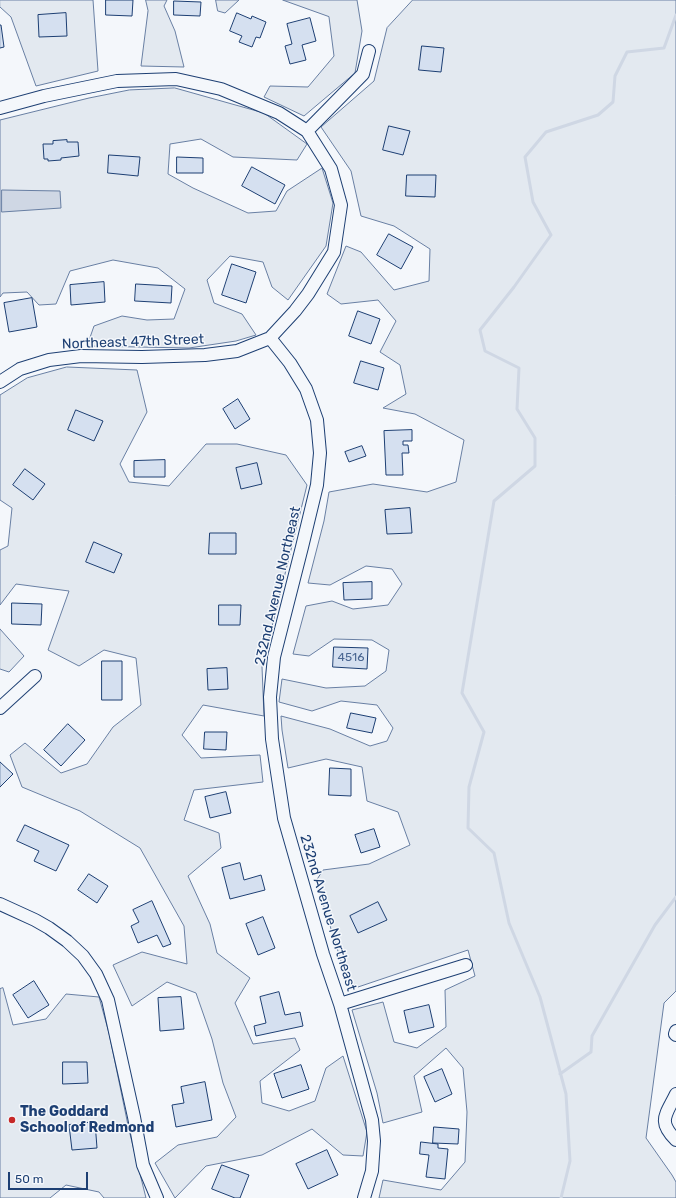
<!DOCTYPE html>
<style>
body{margin:0}
#map{position:relative;width:676px;height:1198px;overflow:hidden;background:#f4f7fb;font-family:Rubik,sans-serif}
canvas{display:block}
.scale{position:absolute;left:8px;top:1172px;width:80px;height:18px;box-sizing:border-box;border:2px solid #1d3f73;border-top:0;padding-left:5px;font-size:12px;line-height:14px;white-space:nowrap;color:#1d3f73;-webkit-text-stroke:3px #f4f7fb;paint-order:stroke}
</style>
<div id="map">
<canvas width="676" height="1198"></canvas>
<div class="scale">50 m</div>
</div>
<script>
const context = document.querySelector('canvas').getContext('2d');
context.lineJoin = 'round';
function fill(path, color) { context.fillStyle = color; context.fill(path, 'evenodd'); }
function trace(path, color, width, dash) { context.strokeStyle = color; context.lineWidth = width; context.lineCap = dash ? 'butt' : 'round'; context.setLineDash(dash || []); context.stroke(path); }
function write(font, color, halo, rows, align = 'center') {
  context.font = font + ' Rubik,sans-serif'; context.lineWidth = 3; context.setLineDash([]); context.textBaseline = 'middle'; context.strokeStyle = halo; context.fillStyle = color; for (const [text, x, y, turn = 0] of rows) {
    context.save(); context.translate(x, y); context.rotate((+turn || 0) * Math.PI / 180); context.textAlign = isNaN(turn) ? turn : align; if (halo) context.strokeText(text, 0, 0); context.fillText(text, 0, 0); context.restore();
  }
}
const green = new Path2D(`
 M0,0H93L98,71L36,86L11,17L0,7Z
 M146,0H167L164,6L175,31L184,67L141,66L148,11Z
 M216,0H239L225,13L218,11Z
 M283,0H357L362,31L355,73L304,116L264,97L270,86L308,87L334,56L329,17Z
 M413,0H676V991L664,1003L646,1138L672,1175L676,1182V1198H379L383,1180L441,1190L465,1162L467,1112L463,1068L446,1048L414,1076L422,1112L383,1123L377,1093L352,1010L383,1002L394,1042L417,1048L446,1027L445,990L475,976L468,950L358,987L347,980L316,881L323,870L369,864L410,845L398,812L367,801L362,767L326,759L288,768L282,730L281,716L330,729L370,746L387,741L393,728L377,705L341,701L312,711L279,702L282,679L326,688L365,686L386,671L389,650L372,640L334,639L309,656L293,654L306,606L332,601L353,609L388,605L402,584L392,569L366,566L330,585L308,583L324,521L329,492L373,484L427,492L456,482L464,440L415,414L383,408L406,394L400,365L380,352L396,321L378,300L341,304L327,294L346,246L361,252L394,290L429,281L430,249L394,226L361,216L351,171L321,127L374,81L387,28Z
 M175,88L264,113L307,144L297,160L233,157L201,139L170,144L168,174L193,188L248,213L276,211L287,191L322,168L333,203L326,246L288,300L272,287L263,262L230,256L207,280L214,303L242,314L256,335L236,341L189,348L87,346L94,326L122,316L147,320L174,319L185,289L158,268L113,260L70,271L56,304L39,305L27,292L3,293L0,297V120L89,98L129,90Z
 M67,367L137,370L147,412L120,464L129,482L169,486L206,444H237L286,455L307,485L262,667L264,716L203,705L182,735L201,758L260,755L263,782L194,790L184,820L219,833L221,848L188,876L210,924L217,953L250,978L235,1003L253,1044L295,1038L300,1050L260,1081L262,1103L289,1111L315,1101L326,1068L343,1056L367,1132L363,1156L343,1155L312,1129L262,1155L206,1166L175,1198L155,1163L178,1145L217,1137L236,1117L223,1083L212,1039L196,993L167,982L132,1006L113,965L142,952L187,964L184,926L140,848L80,811L22,787L10,755L25,743L61,773L87,764L113,727L141,705L136,658L104,650L79,666L48,650L69,591L16,584L0,605V550L8,546L12,508L0,500V395L27,378Z
 M0,629L24,656L9,672L0,669Z
 M3,988L13,1025L46,1019L66,994L99,997L109,1033L129,1130L146,1198H104L99,1192L66,1185L50,1198H0V989Z`);
fill(green, '#e3e9f0');
trace(green, '#687fa3', 1);
const water = new Path2D(`
 M2,190L60,191L61,208L2,212Z`);
fill(water, '#cfd7e4');
trace(water, '#687fa3', 1);
trace(new Path2D(`
 M560,1074L591,1052L592,1036L655,925L676,897
 M561,1198L570,1161L566,1094L540,997L509,923L494,853L468,828L469,787L484,732L462,693L494,501L535,466V438L517,409L519,368L485,351L480,330L514,287L551,235L533,202L525,157L546,132L598,115L613,102L615,76L627,52L664,48L676,15`), '#cfd7e4', 3);
const building = new Path2D(`
 M106,0H133L132,16L106,15Z
 M174,1L201,2L200,16L174,15Z
 M66,13L67,36L39,37L38,15Z
 M237,13L251,19L252,16L266,22L260,38L256,37L252,47L239,42L242,36L230,31Z
 M310,18L316,41L302,45L306,60L290,64L285,46L292,44L287,24Z
 M0,25H1L4,47L0,48Z
 M422,46L444,48L441,72L419,70Z
 M389,126L410,131L403,155L383,150Z
 M67,140V142H78L79,156L61,158V160L48,161V159H44L43,144H53V141Z
 M109,155L140,157L138,176L108,173Z
 M177,157L203,158V173H177Z
 M252,167L285,185L275,204L242,186Z
 M407,175H436L435,197L406,196Z
 M389,234L413,247L401,269L377,255Z
 M232,264L256,272L246,303L222,295Z
 M104,282L105,302L71,305L70,285Z
 M136,284L172,286L171,303L135,301Z
 M32,298L37,327L9,332L4,303Z
 M358,311L380,319L371,344L349,336Z
 M361,361L384,368L378,390L354,383Z
 M238,399L250,419L235,429L223,409Z
 M76,410L103,421L94,441L68,430Z
 M412,430V441H403V445H408L409,453H402L403,475H386L384,431Z
 M362,446L366,456L349,462L345,452Z
 M165,460V477H134V461Z
 M257,463L262,484L241,489L236,468Z
 M25,469L45,484L33,500L13,485Z
 M410,508L412,533L387,534L385,510Z
 M210,533H236V554H209Z
 M94,542L122,554L114,573L86,562Z
 M372,582V599L344,600L343,583Z
 M12,603L42,604L41,625L12,624Z
 M219,605H241L240,625H219Z
 M334,647L368,648L367,669L333,667Z
 M102,661H122V700H102Z
 M227,668L228,689L208,690L207,669Z
 M351,713L376,718L372,733L347,728Z
 M68,724L85,740L61,766L44,750Z
 M205,732H227L226,750L204,749Z
 M0,762L13,774L0,787Z
 M330,768L351,769V796L329,795Z
 M226,792L231,813L210,818L205,797Z
 M25,825L69,845L56,871L34,861L39,851L17,841Z
 M374,829L380,847L361,853L355,835Z
 M240,863L244,880L261,875L265,890L230,899L222,868Z
 M89,874L108,886L97,903L78,890Z
 M152,901L171,944L163,947L157,935L138,943L131,926L139,922L133,910Z
 M378,902L387,920L358,933L350,916Z
 M263,917L275,948L258,955L246,924Z
 M34,981L49,1005L28,1018L13,995Z
 M279,992L285,1015L300,1012L303,1026L256,1036L254,1026L266,1023L260,997Z
 M181,997L184,1029L160,1031L158,998Z
 M429,1005L434,1027L409,1033L404,1011Z
 M63,1062H87L88,1083L63,1084Z
 M301,1065L309,1089L282,1098L274,1074Z
 M442,1069L452,1094L435,1102L424,1077Z
 M205,1082L212,1120L176,1127L172,1105L184,1103L181,1087Z
 M95,1122L97,1148L72,1150L69,1125Z
 M434,1127L459,1129L458,1144L433,1143Z
 M421,1142L438,1144V1148L448,1149L445,1179L426,1177L429,1155L420,1154Z
 M327,1150L338,1175L308,1189L296,1164Z
 M222,1165L249,1175L240,1198H235L212,1189Z`);
fill(building, '#d5e0f0');
trace(building, '#1d3f73', 1);
const minor = new Path2D(`
 M0,108L44,96L117,81L176,79L221,89L279,113L307,131L331,169L341,205L334,252L308,294L295,311L270,338L237,351L205,355L142,357L81,356L49,360L20,369L0,382
 M307,131L363,74L369,51
 M270,338L290,363L306,389L317,420L320,453L317,485L302,547L274,657L270,697L272,739L284,818L323,954L340,1004L372,1120L374,1141L372,1171L364,1198
 M0,708L35,676
 M0,904L35,920L49,928L67,941L83,956L96,974L108,1000L134,1117L143,1165L157,1198
 M340,1004L466,965
 M676,1031L675,1034L676,1035
 M676,1094C666,1115 657,1121 676,1140`);
trace(minor, '#1d3f73', 14);
trace(minor, '#f4f7fb', 12);
for (const [x, y, r, color] of [
 [12,1120,4,"#c62828"]
]) { const dot = new Path2D(); dot.arc(x, y, r, 0, 2 * Math.PI); context.fillStyle = color; context.fill(dot); trace(dot, '#f4f7fb', 1.5); }
write('12px', '#4b6792', null, [
 ["4516",351,658]
]);
write('14px', '#1d3f73', '#f4f7fb', [
 ["Northeast 47th Street",133,342,-2],
 ["232nd Avenue Northeast",278,586,-77],
 ["232nd Avenue Northeast",328,913,73]
]);
write('bold 14px', '#1d3f73', '#f4f7fb', [
 ["The Goddard",20,1112],
 ["School of Redmond",20,1128]
], 'left');
</script>
